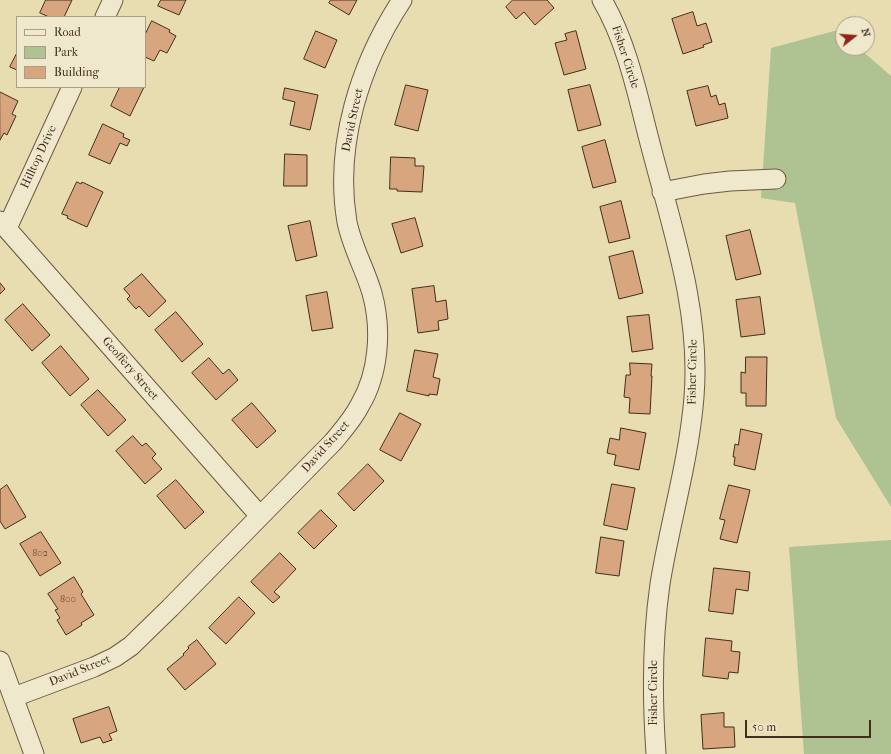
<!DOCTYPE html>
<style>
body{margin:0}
#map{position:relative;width:891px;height:754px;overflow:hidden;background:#e8dcb1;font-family:"IM FELL French Canon",serif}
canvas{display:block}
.legend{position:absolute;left:16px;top:16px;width:130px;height:72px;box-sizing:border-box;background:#f0e8cc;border:1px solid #aa9e86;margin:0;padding:5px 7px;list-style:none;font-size:12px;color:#422e1d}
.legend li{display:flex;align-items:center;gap:8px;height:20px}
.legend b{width:20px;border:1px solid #aa9e86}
.north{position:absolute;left:835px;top:16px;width:40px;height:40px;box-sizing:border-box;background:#f0e8cc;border:1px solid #aa9e86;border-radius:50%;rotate:73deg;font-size:11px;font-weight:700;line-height:16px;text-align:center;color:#422e1d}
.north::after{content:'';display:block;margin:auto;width:14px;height:18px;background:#8f2418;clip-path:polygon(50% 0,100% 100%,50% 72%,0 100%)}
.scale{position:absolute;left:745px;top:720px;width:126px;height:18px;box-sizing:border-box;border:2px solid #422e1d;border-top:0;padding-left:5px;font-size:12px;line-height:14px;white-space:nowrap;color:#422e1d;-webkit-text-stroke:3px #f0e8cc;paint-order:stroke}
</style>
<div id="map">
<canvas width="891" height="754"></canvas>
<ul class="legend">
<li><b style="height:5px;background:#f0e8cc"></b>Road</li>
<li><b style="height:11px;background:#afc291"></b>Park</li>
<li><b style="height:11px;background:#d8a67e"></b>Building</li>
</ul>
<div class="north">N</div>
<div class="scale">50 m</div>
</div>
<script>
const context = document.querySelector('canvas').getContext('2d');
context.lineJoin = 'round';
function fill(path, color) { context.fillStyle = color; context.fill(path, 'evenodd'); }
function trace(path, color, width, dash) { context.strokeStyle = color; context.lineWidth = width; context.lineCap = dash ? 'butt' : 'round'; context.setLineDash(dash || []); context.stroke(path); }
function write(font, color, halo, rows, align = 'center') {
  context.font = font + ' "IM FELL French Canon",serif'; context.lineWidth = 3.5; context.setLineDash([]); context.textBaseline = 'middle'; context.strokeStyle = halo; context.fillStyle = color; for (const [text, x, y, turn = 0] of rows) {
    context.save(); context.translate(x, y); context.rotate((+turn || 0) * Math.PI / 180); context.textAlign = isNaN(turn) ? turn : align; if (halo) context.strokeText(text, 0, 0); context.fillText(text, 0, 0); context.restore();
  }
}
fill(new Path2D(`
 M838,30L843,34V48H859L891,76V507L836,418L795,203L761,198L771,48Z
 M891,540V754H804L789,547Z`), '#afc291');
const building = new Path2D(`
 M46,0H72L64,17H49L40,13Z
 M161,0H186L179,15L158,6Z
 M331,0H357L349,15L329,3Z
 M513,0H547L554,8L535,25L524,12L516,19L506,7Z
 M693,12L697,26L706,23L712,42L703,45L704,47L683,54L672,19Z
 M152,21L170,30L169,32L176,36L167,53L160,50L154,61L145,57V35Z
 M316,31L337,40L325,68L304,59Z
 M576,31L586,69L564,75L555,43L567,40L565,34Z
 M17,53V70L10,67Z
 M406,85L428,90L418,131L395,125Z
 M590,85L601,125L578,131L568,90Z
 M708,86L711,97L716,95L719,105L725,103L728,118L696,126L687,91Z
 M120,87H144L130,116L111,106Z
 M285,88L318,95L310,130L290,125L295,102L283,99Z
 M0,92L18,101L12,114L16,116L7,135L4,133L0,140Z
 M103,124L124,134L123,137L130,140L127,146L120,143L110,164L89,155Z
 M605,140L616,182L593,188L582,147Z
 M285,154L307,155V186H284Z
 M391,157L415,158V166H424L422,192L397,191V189H390Z
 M77,182L81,184L82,182L103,192L87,227L67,218L68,216L62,214Z
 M621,201L630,238L609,243L600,207Z
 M415,218L423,246L401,253L392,224Z
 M310,221L317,256L296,261L288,226Z
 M750,230L761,274L736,280L726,236Z
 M633,251L643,293L619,299L609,257Z
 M142,274L166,301L149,317L139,306L136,309L127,299L130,296L124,289Z
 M0,283L5,289L0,294Z
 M434,286L436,302L446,300L448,319L438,321L439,330L418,333L412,289Z
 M327,292L333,328L312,331L306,296Z
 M760,297L765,334L741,337L736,300Z
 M23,304L50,335L32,351L5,320Z
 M176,312L203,344L182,362L155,330Z
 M649,315L653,349L632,352L627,317Z
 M61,346L89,379L70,396L42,363Z
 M415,350L438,354L433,377L440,379L437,395L429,394V396L407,391Z
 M746,357H767L766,406H746V393H741V372L745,373Z
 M209,358L223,374L229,369L238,380L216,400L192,373Z
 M630,363L652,364L651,376H652L650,414L629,413L630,398L624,397L626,375H630Z
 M98,390L126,420L108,436L81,405Z
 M252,403L276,431L257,448L232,420Z
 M400,413L421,424L401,461L380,450Z
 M621,428L646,433L639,470L614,465L616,455L607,453L610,438L619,440Z
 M741,429L762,434L755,470L734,465L735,457H733L735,444L738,445Z
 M133,436L142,446L146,443L156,454L152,458L162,469L145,484L116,451Z
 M368,464L384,481L354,511L338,494Z
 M176,480L204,512L185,529L157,496Z
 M612,484L635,488L627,530L604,525Z
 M7,485L26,517L5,529L0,521V490Z
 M729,485L750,490L737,543L720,539L725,520L720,519Z
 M321,510L337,526L314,549L298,533Z
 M41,532L61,563L40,576L20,544Z
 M601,537L624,541L619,576L596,573Z
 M280,553L296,569L274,592L280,597L273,603L251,582Z
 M714,568L750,572L748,591L736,589L733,614L709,611Z
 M74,577L83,592L81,594L94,615L81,623L82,625L66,635L57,620L60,618L55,610L58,609L48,594Z
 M239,597L255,613L226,644L209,628Z
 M706,638L732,641L731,651L740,652L738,673L729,672L728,679L703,676Z
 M197,640L216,664L185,690L167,669L184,655L183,654L189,648L188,647Z
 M109,707L117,731L109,734L112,740L103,743L100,737L81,743L73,719Z
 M724,713V727H734L735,747L703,749L701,715Z`);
fill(building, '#d8a67e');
trace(building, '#422e1d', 1);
const street = new Path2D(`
 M602,0C628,44 638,98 651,147C672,228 701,311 694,397C689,460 670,522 660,584C652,640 652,697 656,754
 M105,17L113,0
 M662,192L704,184L730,181L776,179
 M0,221L260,516
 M7,228L72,87
 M0,661L34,754
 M14,697L94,667L115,657L131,646L170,608L333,442C343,430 353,419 360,405C379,373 382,329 372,293C365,269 352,247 347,222C334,145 360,64 402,0`);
trace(street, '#6c5a42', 21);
trace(street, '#f0e8cc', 19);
write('10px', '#684c35', null, [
 ["802",40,554],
 ["800",68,600]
]);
write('12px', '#422e1d', '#f0e8cc', [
 ["Fisher Circle",625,57,72],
 ["David Street",353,120,-78],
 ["Hilltop Drive",39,157,-65],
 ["Geoffery Street",130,369,49],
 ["Fisher Circle",693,372,-89],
 ["David Street",326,447,-48],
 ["David Street",80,671,-22],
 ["Fisher Circle",654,693,-90]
]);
</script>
